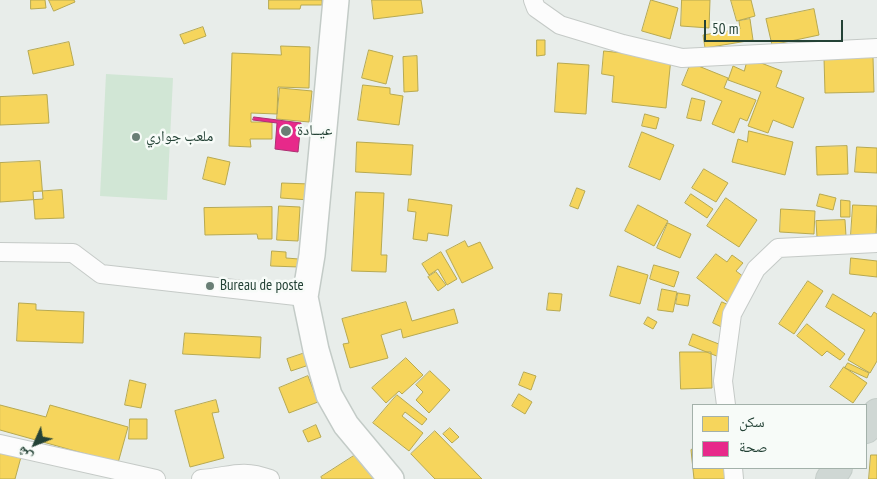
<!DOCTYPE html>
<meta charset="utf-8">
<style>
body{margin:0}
#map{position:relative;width:877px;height:479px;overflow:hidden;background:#e8edea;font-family:"PT Sans Narrow","Noto Naskh Arabic",sans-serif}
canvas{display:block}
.legend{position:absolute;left:692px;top:404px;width:175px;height:65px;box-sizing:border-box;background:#f7fbf8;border:1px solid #a3b1aa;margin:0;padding:6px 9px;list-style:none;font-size:15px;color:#244236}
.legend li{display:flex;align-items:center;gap:10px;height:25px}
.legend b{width:25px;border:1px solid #a3b1aa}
.north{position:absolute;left:10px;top:419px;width:50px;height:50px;-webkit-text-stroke:4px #f7fbf8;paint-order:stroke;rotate:226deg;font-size:14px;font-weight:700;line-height:20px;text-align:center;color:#244236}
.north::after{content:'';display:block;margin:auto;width:18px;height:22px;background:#244236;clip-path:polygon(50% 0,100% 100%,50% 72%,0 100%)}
.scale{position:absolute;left:704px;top:20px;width:139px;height:22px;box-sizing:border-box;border:2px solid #244236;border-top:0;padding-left:6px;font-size:15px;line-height:18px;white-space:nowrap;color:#244236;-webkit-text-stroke:4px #f7fbf8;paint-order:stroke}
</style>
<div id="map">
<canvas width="877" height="479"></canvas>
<ul class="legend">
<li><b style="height:14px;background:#f6d55c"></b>سكن</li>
<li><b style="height:14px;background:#e7298a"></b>صحة</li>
</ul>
<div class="north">ش</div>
<div class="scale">50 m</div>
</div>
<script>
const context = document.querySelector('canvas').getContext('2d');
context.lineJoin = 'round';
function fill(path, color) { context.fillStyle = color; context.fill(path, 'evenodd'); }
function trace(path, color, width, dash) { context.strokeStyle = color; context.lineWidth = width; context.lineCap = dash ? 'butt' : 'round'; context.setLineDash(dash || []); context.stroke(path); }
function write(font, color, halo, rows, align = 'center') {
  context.font = font + ' "PT Sans Narrow","Noto Naskh Arabic",sans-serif'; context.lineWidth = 5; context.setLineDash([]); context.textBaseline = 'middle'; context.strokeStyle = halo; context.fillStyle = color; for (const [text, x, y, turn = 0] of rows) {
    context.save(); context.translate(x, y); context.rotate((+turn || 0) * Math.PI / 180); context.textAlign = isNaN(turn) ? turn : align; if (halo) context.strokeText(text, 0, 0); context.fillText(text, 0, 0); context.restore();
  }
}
fill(new Path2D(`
 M106,74L173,78L167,200L100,196Z`), '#d1e6d5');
const homes = new Path2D(`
 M31,0H45L46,8L31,9Z
 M49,0H74L75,2L54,11Z
 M269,0H322V5H301L300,9H269Z
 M372,0H421L423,13L374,19Z
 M651,0L678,8L670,39L642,31Z
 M682,0H710L709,28L681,26Z
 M731,0H751L755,16L737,21Z
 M814,9L819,35L772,45L766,19Z
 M750,19L753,40L705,48L703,35L740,29L739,21Z
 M203,27L206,36L184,44L180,35Z
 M537,40H545V55L537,56Z
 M69,42L74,65L33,74L28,51Z
 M281,46L310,47L309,88L278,87L277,114L251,113V122H272V139H250L251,147L229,146L232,53L281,55Z
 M369,50L393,56L386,84L362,78Z
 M604,51L671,58L666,108L612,102L614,76L602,74Z
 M417,56L418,91L404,92L403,57Z
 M873,57L874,92L825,93L824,58Z
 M748,58L782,71L776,87L804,98L793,128L773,120L768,133L748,126L761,92L728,80L733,66L744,71Z
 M558,63L589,65L586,114L555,112Z
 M691,63L728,78L724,88L756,100L747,121L740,118L734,133L712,124L722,101L682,85Z
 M363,85L390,88V94L403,96L399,125L358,120Z
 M280,88L312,91L309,122L277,119Z
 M47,95L49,123L0,125V97Z
 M692,98L705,101L701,121L687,118Z
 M645,114L659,118L656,129L642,126Z
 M749,131L793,142L785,175L732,162L738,139L747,142Z
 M642,132L674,145L660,180L629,167Z
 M357,142L413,145L411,175L356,172Z
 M847,146L848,174L817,175L816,147Z
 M857,147L877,148V173L855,172Z
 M208,157L230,162L225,185L203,179Z
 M40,161L43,199L0,202V163Z
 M704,169L728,183L716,202L692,188Z
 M282,183L310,184L309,200L281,198Z
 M577,188L585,191L578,209L570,206Z
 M62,190L64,218L35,219L33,192Z
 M356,192L384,193L381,255H387L386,272L352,271Z
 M691,194L713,209L707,218L685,203Z
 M820,194L836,198L833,210L817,206Z
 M726,198L757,220L739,247L707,226Z
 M409,199L452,205L448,236L428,233L427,241L413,239L416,212L408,211Z
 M841,200L850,201V217H841Z
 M638,205L668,221L654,246L625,231Z
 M853,205L877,206L876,237L851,235Z
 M279,206L300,207L298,241L277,240Z
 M272,207V239H258L257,234L205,235L204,208Z
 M781,209L815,211L814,234L780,232Z
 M845,220L846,236L817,237L816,221Z
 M668,223L691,234L680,258L657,248Z
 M465,241L468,247L480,242L493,268L462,283L446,251Z
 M272,251L286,252V258L299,259V267L271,266Z
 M441,252L457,279L447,285L438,269L429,275L422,264Z
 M716,254L727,262L732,255L743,263L736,271L748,280L730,304L697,278Z
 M851,258L877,261V277L850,274Z
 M654,265L679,272L674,287L650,279Z
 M618,266L648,275L640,304L610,296Z
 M436,272L446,285L438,291L428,277Z
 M808,281L823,291L794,334L779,324Z
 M662,289L677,292L673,312L658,310Z
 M549,293L562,294L560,311L547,310Z
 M678,293L690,295L688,306L676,304Z
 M833,294L871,317L874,312L877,314V361L870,373L848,360L865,330L826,307Z
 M406,302L412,321L454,309L458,323L403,338L401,329L381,335L388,358L350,368L343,344L349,343L342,319Z
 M722,302L740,310L730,331L713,323Z
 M19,303L36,304V310L84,312L83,343L17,341Z
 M648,317L657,322L653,329L644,324Z
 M807,324L845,354L840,360L827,351L822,356L797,336Z
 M185,333L261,337L260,358L183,354Z
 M693,334L724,346L719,357L689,345Z
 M680,352H711L712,388L681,389Z
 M305,353L309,365L291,371L287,359Z
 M406,358L423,375L402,394L399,391L386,403L372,388Z
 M848,363L869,373L867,378L845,368Z
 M844,367L867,383L853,403L830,387Z
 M430,371L450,390L429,413L416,400L423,392L416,385Z
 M524,372L536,376L531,390L519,385Z
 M308,376L318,402L289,413L279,388Z
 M130,380L146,384L141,408L125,405Z
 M519,394L532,402L525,414L512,406Z
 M397,395L427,419L422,425L405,412L402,416L423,433L409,451L373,423Z
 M216,400L219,412L212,413L224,458L190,467L175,411Z
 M0,405L46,417L50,405L128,427L118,463L0,430Z
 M130,419H147V439H129Z
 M316,425L321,437L308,442L303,431Z
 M450,428L459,437L452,443L443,434Z
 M435,431L482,479H435L411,454Z
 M693,449V468H725L726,479H694L691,450Z
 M0,452L21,457L15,479H0Z
 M360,452L376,479H322L321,477Z
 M871,455H877V479H869Z`);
fill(homes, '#f6d55c');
trace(homes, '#b7a951', 1);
const health = new Path2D(`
 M254,117L301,123L298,152L275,149L277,123L253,120Z`);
fill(health, '#e7298a');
trace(health, '#ac3071', 1);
const street = new Path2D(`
 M533,0L536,8L560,25L623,44L682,58L877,48
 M0,252L73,253L101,274L305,297
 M726,405L723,381L732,314L756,269L778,248L877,243
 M0,444L156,479
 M733,468L734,479
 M201,479C230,477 240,468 270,479`);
const secondary = new Path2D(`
 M336,0L312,255L305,297L316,350L329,395L346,425L391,479`);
const primary = new Path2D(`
 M866,429L877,413
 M830,479L838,468`);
trace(street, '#c5cac7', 20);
trace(secondary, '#c3cbc7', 28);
trace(primary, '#c3ccc8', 30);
trace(street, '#fcfcfc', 18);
trace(secondary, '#fcfcfc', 25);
trace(primary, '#cfd7d4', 28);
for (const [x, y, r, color] of [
 [286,131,6,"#697e75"],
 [136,137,5,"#697e75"],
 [210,286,5,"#697e75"]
]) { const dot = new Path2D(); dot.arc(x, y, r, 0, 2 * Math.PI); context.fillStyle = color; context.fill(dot); trace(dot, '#f7fbf8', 2); }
write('15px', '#244236', '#f7fbf8', [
 ["عيــادة",297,131],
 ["ملعب جواري",146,137],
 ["Bureau de poste",220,286]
], 'left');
</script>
